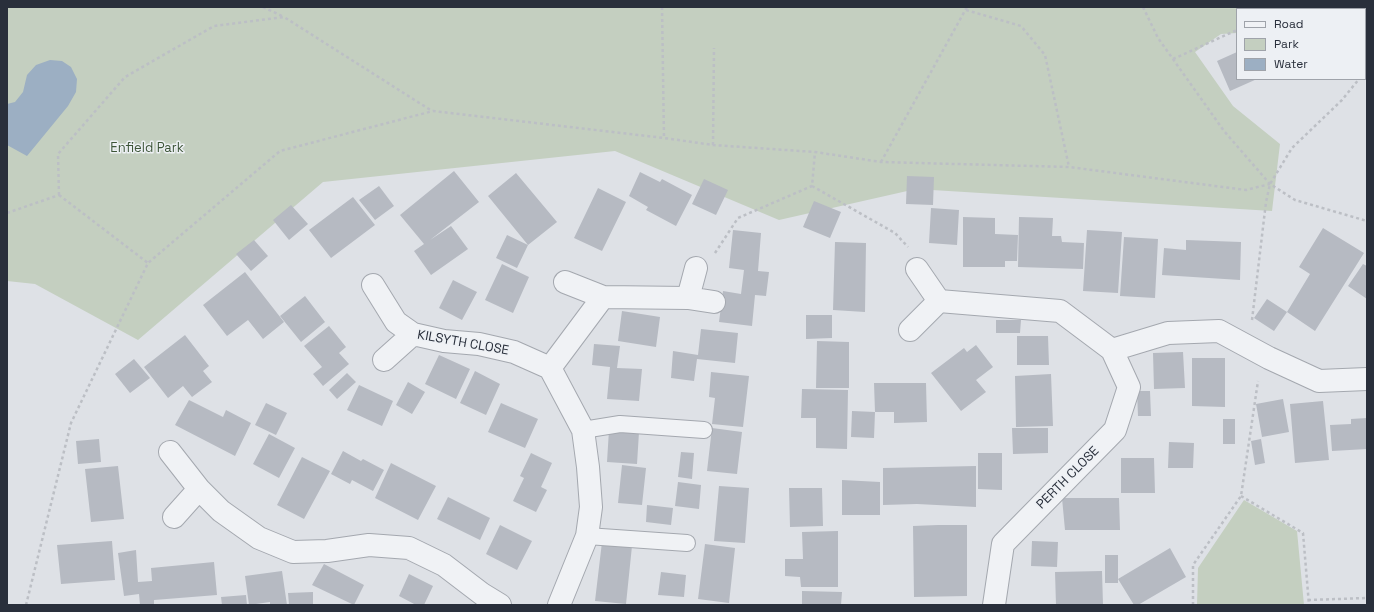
<!DOCTYPE html>
<style>
body{margin:0}
#map{position:relative;width:1374px;height:612px;overflow:hidden;background:#dee1e6;font-family:"Space Grotesk",sans-serif}
canvas{display:block}
.frame{position:absolute;inset:0;border:8px solid #292f3b;pointer-events:none}
.legend{position:absolute;left:1236px;top:8px;width:130px;height:72px;box-sizing:border-box;background:#edf0f4;border:1px solid #9fa3aa;margin:0;padding:5px 7px;list-style:none;font-size:12px;color:#292f3b}
.legend li{display:flex;align-items:center;gap:8px;height:20px}
.legend b{width:20px;border:1px solid #9fa3aa}
</style>
<div id="map">
<canvas width="1374" height="612"></canvas>
<div class="frame"></div>
<ul class="legend">
<li><b style="height:5px;background:#f0f2f5"></b>Road</li>
<li><b style="height:11px;background:#c4cfc0"></b>Park</li>
<li><b style="height:11px;background:#9cafc3"></b>Water</li>
</ul>
</div>
<script>
const context = document.querySelector('canvas').getContext('2d');
context.lineJoin = 'round';
function fill(path, color) { context.fillStyle = color; context.fill(path, 'evenodd'); }
function trace(path, color, width, dash) { context.strokeStyle = color; context.lineWidth = width; context.lineCap = dash ? 'butt' : 'round'; context.setLineDash(dash || []); context.stroke(path); }
function write(font, color, halo, rows, align = 'center') {
  context.font = font + ' "Space Grotesk",sans-serif'; context.lineWidth = 3; context.setLineDash([]); context.textBaseline = 'middle'; context.strokeStyle = halo; context.fillStyle = color; for (const [text, x, y, turn = 0] of rows) {
    context.save(); context.translate(x, y); context.rotate((+turn || 0) * Math.PI / 180); context.textAlign = isNaN(turn) ? turn : align; if (halo) context.strokeText(text, 0, 0); context.fillText(text, 0, 0); context.restore();
  }
}
fill(new Path2D(`
 M7,7H1296L1297,9H1237V33L1221,34L1195,52L1233,106L1280,144L1272,211L916,189L779,220L615,151L323,182L138,340L35,284L7,281Z
 M1244,500L1297,531L1304,605H1197L1198,568Z`), '#c4cfc0');
fill(new Path2D(`
 M50,60L62,61L71,67L77,79L76,92L68,106L27,156L7,145V104L15,102L23,92L27,75L36,65Z`), '#9cafc3');
fill(new Path2D(`
 M1237,52V79H1257L1230,91L1217,61Z
 M454,171L479,202L430,240L451,226L468,249L431,275L414,251L424,244L400,215Z
 M640,172L660,182L662,179L692,195L676,226L646,210L648,207L629,196Z
 M516,173L557,222L528,245L488,196Z
 M907,176L934,177L933,205L906,204Z
 M704,179L728,190L716,215L692,204Z
 M379,186L394,206L375,220L359,200Z
 M598,188L626,202L602,251L574,238Z
 M353,197L375,225L331,258L309,230Z
 M814,201L841,212L830,238L803,227Z
 M291,205L308,224L289,240L273,220Z
 M931,208L959,210L957,245L929,243Z
 M963,217L995,218V234L1018,235L1017,261H1005V267H963Z
 M1019,217L1053,218L1052,236H1061L1062,242L1084,243L1083,269L1018,267Z
 M1323,228L1364,253L1315,331L1287,312L1310,274L1299,267Z
 M733,230L761,233L758,271L769,272L766,296L755,295L752,326L719,322L723,291L741,294L744,270L729,268Z
 M1087,230L1122,232L1118,293L1083,291Z
 M507,235L528,245L517,268L496,258Z
 M1124,237L1158,239L1155,298L1120,296Z
 M254,240L268,256L251,271L236,254Z
 M1186,240L1241,242L1240,280L1162,275L1164,248L1186,250Z
 M835,242L866,243L865,312L833,310Z
 M502,264L529,277L513,313L485,300Z
 M1363,264L1367,266V299L1348,286Z
 M245,272L284,322L263,339L248,320L227,336L203,305Z
 M453,280L477,292L462,320L439,308Z
 M305,296L325,322L301,342L280,316Z
 M1267,299L1287,312L1274,331L1254,318Z
 M622,311L660,317L656,347L618,341Z
 M806,315H832V338L806,339Z
 M996,320H1021L1020,333H996Z
 M329,326L346,347L339,353L349,364L323,386L313,374L322,367L304,346Z
 M701,329L738,333L735,363L697,359L694,381L671,378L673,351L698,355Z
 M185,335L209,366L203,371L212,382L192,397L183,386L168,398L144,367Z
 M1017,336H1048L1049,365H1017Z
 M817,341L849,342V388H816Z
 M594,344L620,346L617,368L642,369L639,401L607,399L610,367L592,365Z
 M976,345L993,367L976,380L986,392L961,411L931,373L964,348L967,352Z
 M1183,352L1185,388L1154,389L1153,353Z
 M439,355L470,369L456,399L425,384Z
 M1192,358H1225V407L1192,406Z
 M134,359L150,378L130,393L115,374Z
 M475,371L500,384L486,415L460,403Z
 M711,372L749,376L743,427L712,424L715,398L709,397Z
 M347,373L356,382L337,399L329,390Z
 M1051,374L1053,426L1016,427L1015,376Z
 M408,382L425,392L412,414L396,405Z
 M874,383H926L927,422L894,423V412H875Z
 M359,385L393,401L382,426L347,410Z
 M802,389L848,390L847,449L816,448V418H801Z
 M1137,391H1150L1151,416H1138Z
 M1283,399L1289,432L1262,437L1256,404Z
 M189,400L223,417L226,410L251,423L235,456L175,425Z
 M1323,401L1329,460L1295,463L1290,404Z
 M266,403L287,413L276,435L255,425Z
 M501,403L538,419L525,448L488,432Z
 M852,411L875,412L874,438L851,437Z
 M1367,418V449L1332,451L1330,425L1351,424V419Z
 M1223,419H1235V444H1223Z
 M712,428L742,432L737,474L707,471Z
 M1012,428H1048V453L1013,454Z
 M609,430L639,432L637,464L607,462Z
 M269,434L295,448L279,478L253,464Z
 M99,439L101,462L78,464L76,441Z
 M1261,439L1265,463L1255,465L1251,441Z
 M1169,442L1194,443L1193,468H1168Z
 M343,451L361,461L363,459L384,470L373,491L352,480L350,484L331,474Z
 M681,452L694,453L692,479L678,477Z
 M531,453L552,463L541,487L547,490L536,512L513,501L524,478L520,476Z
 M978,453H1002V490L978,489Z
 M302,457L330,471L304,519L277,505Z
 M1121,458H1154L1155,493H1121Z
 M391,463L436,486L418,520L375,498Z
 M622,465L646,468L642,505L618,503Z
 M118,466L124,519L91,522L85,469Z
 M976,466V507L917,504L883,505V468Z
 M842,480L880,482V515H842Z
 M678,482L701,485L699,509L675,506Z
 M719,486L749,488L745,543L714,541Z
 M789,488H822L823,526L790,527Z
 M448,497L490,518L480,540L437,519Z
 M1062,498H1119L1120,530H1065Z
 M647,505L673,508L671,525L646,522Z
 M500,525L532,541L517,570L486,554Z
 M938,525H967V596L914,597L913,526Z
 M838,531V587H801L800,577L785,576V559H803L802,532Z
 M112,541L115,580L61,584L57,545Z
 M1032,541L1058,542L1057,567L1031,566Z
 M602,542L632,546L626,604L595,601Z
 M705,544L735,548L729,603L698,599Z
 M1170,548L1186,577L1138,605H1134L1118,579Z
 M136,550L138,582L152,581L151,568L214,562L217,595L154,600V605H140L139,594L124,596L118,553Z
 M1105,555H1118V583H1105Z
 M324,564L364,585L354,605L312,585Z
 M282,571L287,605H270V602L249,605L245,576Z
 M1102,571L1103,605H1056L1055,572Z
 M661,572L686,575L684,597L658,595Z
 M409,574L433,586L424,605H416L399,596Z
 M802,591L842,592L841,605H802Z
 M313,592V605H289L288,593Z
 M246,595L247,605H222L221,597Z`), '#b6bac2');
const lane = new Path2D(`
 M583,430L620,424L704,430
 M587,536L687,543`);
const street = new Path2D(`
 M917,269L939,301L1060,311L1112,350L1129,387L1115,430L1003,544L994,605
 M565,282L603,297L688,298L714,302
 M373,285L396,322L413,334L444,341L479,344L514,352L550,368L603,297
 M688,298L696,268
 M910,330L939,301
 M1112,350L1168,333L1219,331L1269,358L1319,381L1367,379
 M384,360L413,334
 M550,368L583,430L588,467L591,507L587,536L559,605
 M170,452L199,489L174,517
 M199,489L221,511L259,538L293,552L327,551L369,545L409,548L444,565L482,594L500,605`);
trace(lane, '#a4a8af', 18);
trace(street, '#a4a8af', 24);
trace(new Path2D(`
 M263,7L284,17
 M662,7L664,138
 M1143,7L1158,38L1224,131L1270,184L1295,200L1367,221
 M1282,9L1287,7
 M966,10L1021,26L1045,55L1069,167
 M1173,59L1237,30
 M1365,72L1367,69
 M713,145L714,48
 M881,162L967,7
 M812,186L895,233L908,247
 M59,195L58,154L125,77L214,26L284,17L432,111
 M59,195L148,263
 M7,213L59,195
 M715,253L738,218L812,186L815,152
 M1252,320L1266,202L1270,184L1292,148L1342,100L1359,79
 M1241,496L1303,533L1309,605
 M1308,600L1367,598
 M26,605L71,423L148,263L280,151L433,111L664,138L713,145L815,152L881,162L1069,167L1246,190L1270,184
 M1193,605V565L1241,496L1258,381`), '#bcbfc5', 2.5, [3, 3]);
trace(lane, '#f0f2f5', 16);
trace(street, '#f0f2f5', 22);
write('13px', '#3d5538', '#edf0f4', [
 ["Enfield Park",147,148]
]);
write('13px', '#292f3b', '#edf0f4', [
 ["KILSYTH CLOSE",463,343,10],
 ["PERTH CLOSE",1068,478,-45]
]);
</script>
